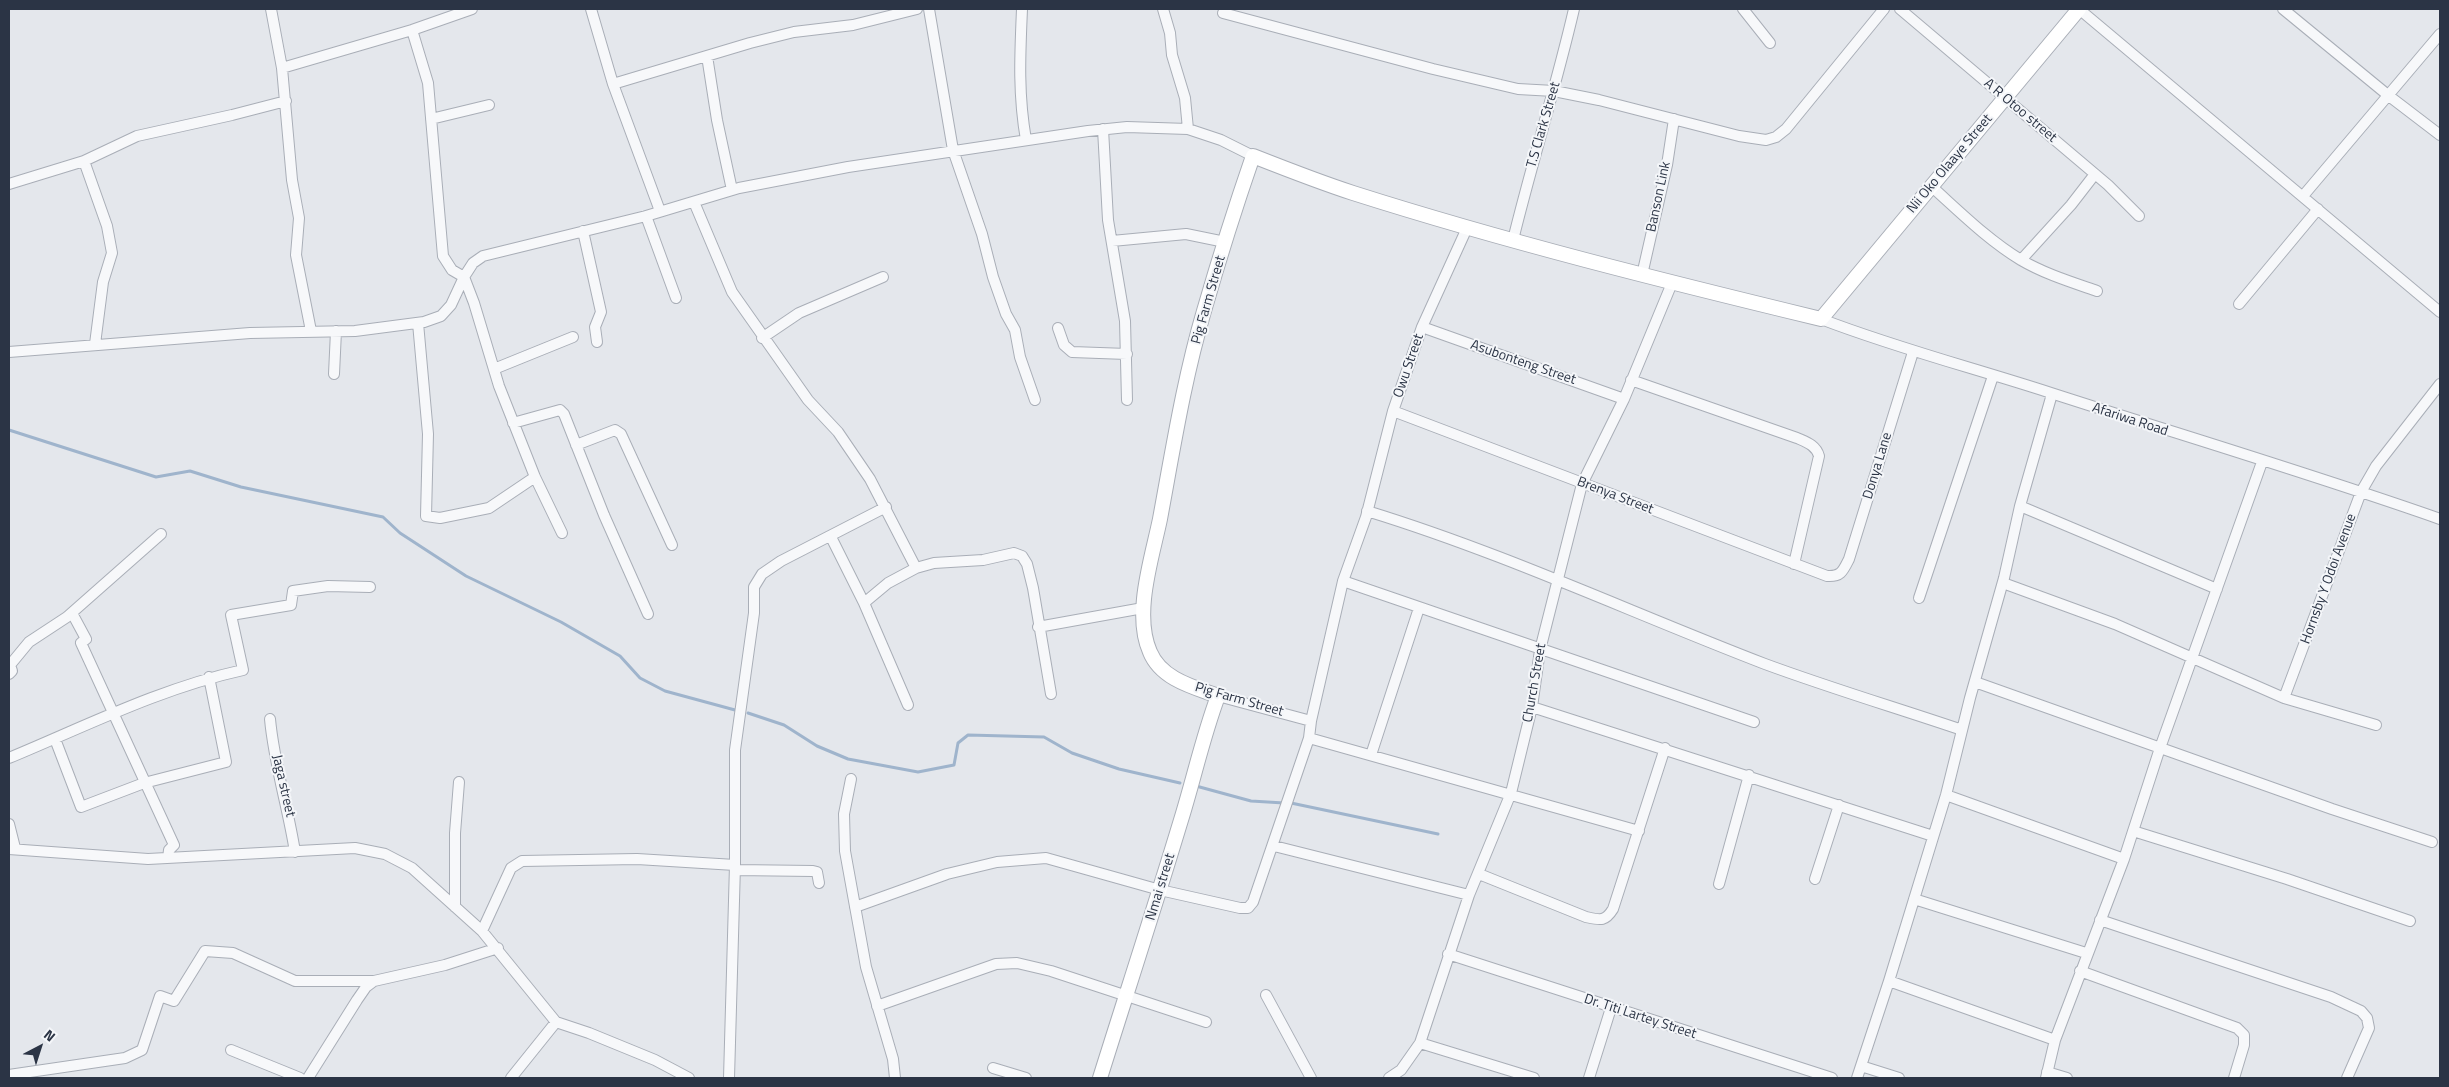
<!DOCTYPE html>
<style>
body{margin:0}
#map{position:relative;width:2449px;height:1087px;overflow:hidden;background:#e4e7ec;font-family:"Titillium Web",sans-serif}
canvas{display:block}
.frame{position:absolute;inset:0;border:10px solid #2b3445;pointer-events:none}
.north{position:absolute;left:15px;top:1022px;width:50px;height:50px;-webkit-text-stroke:4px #f4f6f9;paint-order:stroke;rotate:40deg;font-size:14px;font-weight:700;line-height:20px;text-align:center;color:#2b3445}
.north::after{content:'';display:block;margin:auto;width:18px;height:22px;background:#2b3445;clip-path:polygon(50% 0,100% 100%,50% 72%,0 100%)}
</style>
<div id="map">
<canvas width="2449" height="1087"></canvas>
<div class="frame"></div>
<div class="north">N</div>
</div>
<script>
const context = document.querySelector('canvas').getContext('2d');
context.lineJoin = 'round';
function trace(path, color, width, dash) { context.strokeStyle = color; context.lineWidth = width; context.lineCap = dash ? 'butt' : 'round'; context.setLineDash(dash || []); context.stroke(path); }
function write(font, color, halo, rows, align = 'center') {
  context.font = font + ' "Titillium Web",sans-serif'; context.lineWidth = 4; context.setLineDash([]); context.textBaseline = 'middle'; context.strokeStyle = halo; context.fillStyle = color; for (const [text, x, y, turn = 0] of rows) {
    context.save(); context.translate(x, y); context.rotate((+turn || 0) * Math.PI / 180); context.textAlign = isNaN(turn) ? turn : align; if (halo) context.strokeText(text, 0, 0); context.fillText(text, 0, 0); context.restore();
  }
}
trace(new Path2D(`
 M9,430L156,477L190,471L241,487L383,517L400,533L466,576L561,622L620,656L640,678L665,691L735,710
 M748,713L784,725L817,746L848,759L918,772L954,765L958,743L968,735L1044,737L1072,753L1119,769L1180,783
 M1196,786L1251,801L1284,803
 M1291,803L1438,834`), '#9fb4cc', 3);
const street = new Path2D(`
 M271,9L282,68L292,180L299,218L296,255L311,331
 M591,9L613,84L660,211
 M929,9L953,150L982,234L993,277L1006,314L1015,330L1020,357L1035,400
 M1022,9C1020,55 1018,94 1026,140
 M1163,9L1170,33L1172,55L1185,98L1188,129
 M1743,9L1770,43
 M1900,9L2108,185L2139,216
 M2079,9L2440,312
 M2283,9L2389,96L2440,135
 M1223,13L1433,69L1518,89L1554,91L1599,100L1739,136L1766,140L1776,137L1786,129L1884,9
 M412,30L428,83L443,256L452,270L464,277L474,303L499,386L535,477L562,533
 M707,56L717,120L732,190
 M282,68L412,30L472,9
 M613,84L750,43L794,32L853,25L917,9
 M431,119L489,105
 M1103,129L1108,220L1125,321L1127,400
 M84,161L107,226L112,253L103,282L95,344
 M9,184L84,161L137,136L232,115L286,101
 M1931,186C1960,212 1988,240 2021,260C2045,274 2071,282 2097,291
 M2303,196L2440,34
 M694,202L732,292L808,400L838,432L870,479L916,568
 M646,216L676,298
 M583,231L601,312L595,327L597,342
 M1513,240C1532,162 1556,87 1574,9
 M1112,241L1186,234L1225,242
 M2021,260L2071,205L2095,174
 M1642,275L1667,165L1674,119
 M2239,304L2318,209
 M1821,319C1896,348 1974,368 2051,393C2181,435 2312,474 2440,519
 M418,323L428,434L426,516L440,518L489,508L535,477
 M1422,327L1624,399
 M1058,328L1064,345L1072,352L1127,354
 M762,338L799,313L883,277
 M9,352L250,333L355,331L424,322L441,316L451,305L464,277L473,263L483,256L646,216L739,188L848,167L1088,131L1127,127L1188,129L1221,140L1253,156
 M494,369L573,337
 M334,374L336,331
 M1631,380L1797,438C1806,442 1816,445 1819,456L1794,564
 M1393,411L1827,576C1841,577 1843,571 1849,559L1913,352
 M513,423L560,410L564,414L604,515L648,614
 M576,445L615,430L621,434L672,545
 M2020,506L2217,589
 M1367,511C1504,553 1632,613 1765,664C1830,688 1897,708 1962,730
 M831,537L864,603L908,705
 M1343,581L1754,722
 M2003,583L2115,624L2284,698L2361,492L2376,466L2440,384
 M1919,598L1993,376
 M864,603L888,583L916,568L934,563L983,560L1014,553L1022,556L1027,564L1033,588L1051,694
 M72,613L86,639L81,643L174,845L169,850L168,858
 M1038,627L1143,608
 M9,674L12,671L10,665L29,642L67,617L161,534
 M1975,682L2332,809L2432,842
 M1218,696L1311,721L1343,581L1366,517L1393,411L1422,327L1467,228
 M2284,698L2376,725
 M1532,707L1933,836
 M270,719C274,764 288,807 295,852
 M1309,738L1639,831
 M55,739L81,807L144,783L226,762L209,677
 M1371,755L1419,608
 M9,758C86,726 161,688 243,670L231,615L291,605L293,591L328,586L370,587
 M851,779L844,814L845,851L866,967L893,1059L895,1078
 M1946,795L2124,859
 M9,824L15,848
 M2133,831L2287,879L2410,921
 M1274,846L1469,895
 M9,849L148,859L355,848L385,854L412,868L482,931L556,1022L589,1033L655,1060L689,1078
 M735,870L813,871L817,872L819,883
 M1479,874L1586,917C1600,920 1605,922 1613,909L1665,748
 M1815,879L1839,805
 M1719,884L1749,775
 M1914,899L2086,953
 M455,907V833L459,782
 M855,907L947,874L997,862L1046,858L1160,890L1240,908H1248L1253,902L1309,738L1311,721
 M2100,920L2331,997L2361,1011L2367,1018L2369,1028L2347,1078
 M482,931L511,868L522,861L637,859L735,865
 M1448,954L1832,1078
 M2080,971L2237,1028L2244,1035V1045L2234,1078
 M1889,981L2055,1040
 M1266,995L1311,1078
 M877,1006L996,964L1017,963L1051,971L1206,1022
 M1420,1043L1534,1078
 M231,1050L300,1078
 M1861,1066L1899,1078
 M993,1068L1026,1078
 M2047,1072L2067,1078
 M9,1075L125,1058L142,1050L160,996L174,1001L205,951L233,953L295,981H374
 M308,1078L357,1000L366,987L374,981L445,965L498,948
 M511,1078L556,1022
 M729,1078L735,865V750L754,613V587L762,574L781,561L886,507
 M1389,1078L1401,1070L1420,1043L1469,895L1511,793L1532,707L1540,650L1582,484L1624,399L1672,283
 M1589,1078L1611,1008
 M1857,1078L1889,981L1946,795L1970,698L2004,578L2020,506L2052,394
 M2046,1078L2055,1040L2124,859L2160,748L2262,462`);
const secondary = new Path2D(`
 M1100,1078C1127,992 1155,906 1181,820C1194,778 1203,736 1218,696C1193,687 1161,679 1150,652C1133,614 1152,558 1160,519C1173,449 1184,379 1204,311C1219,259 1235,208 1253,156C1286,169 1319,182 1353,193C1507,242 1664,281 1821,319L2079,9`);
trace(street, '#a9aeb7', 12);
trace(secondary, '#a9aeb7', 16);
trace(street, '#f7f8fa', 10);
trace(secondary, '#fff', 14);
write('14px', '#2b3445', '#f4f6f9', [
 ["A R Otoo street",2020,111,40],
 ["T.S Clark Street",1544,125,-74],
 ["Nii Oko Olaaye Street",1950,164,-50],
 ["Banson Link",1659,197,-78],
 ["Pig Farm Street",1209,300,-74],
 ["Asubonteng Street",1523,363,19],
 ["Owu Street",1409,366,-71],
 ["Afariwa Road",2130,420,18],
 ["Donya Lane",1878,466,-73],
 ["Brenya Street",1615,496,21],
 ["Hornsby Y Odoi Avenue",2329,579,-70],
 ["Church Street",1535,683,-80],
 ["Pig Farm Street",1239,700,16],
 ["Jaga street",283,786,77],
 ["Nmai street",1161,887,-73],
 ["Dr. Titi Lartey Street",1640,1017,18]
]);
</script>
